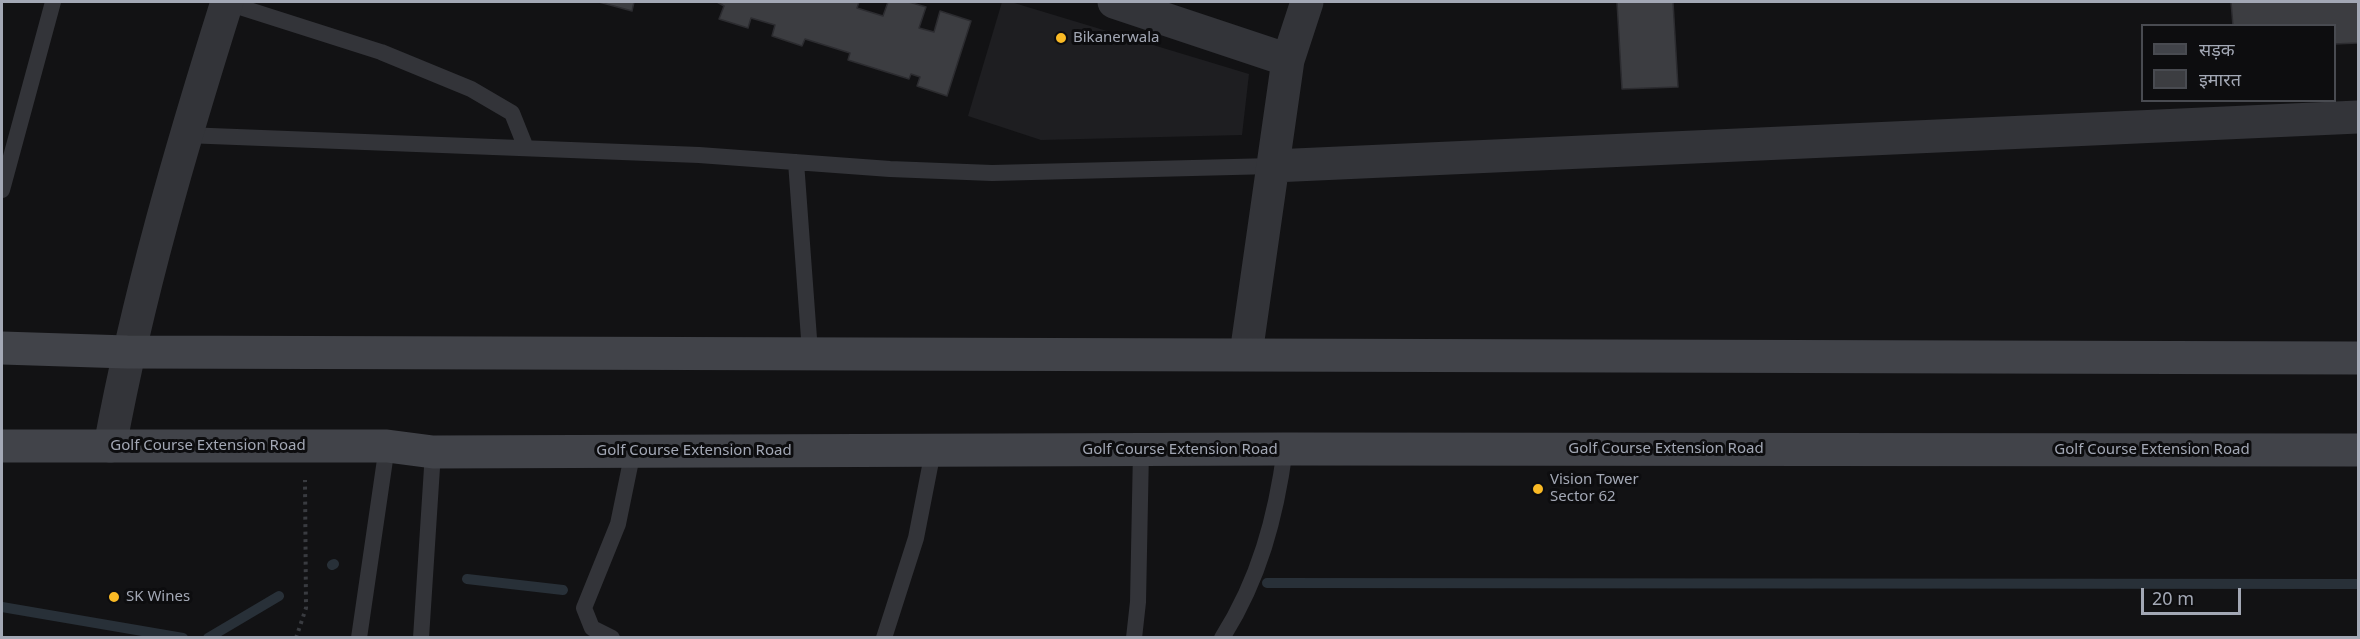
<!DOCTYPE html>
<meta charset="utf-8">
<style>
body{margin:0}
#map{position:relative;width:2360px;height:639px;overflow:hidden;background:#121214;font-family:"Noto Sans","Noto Sans Devanagari",sans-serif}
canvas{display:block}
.frame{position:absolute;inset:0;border:3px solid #a3a8b5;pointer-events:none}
.legend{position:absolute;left:2141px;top:24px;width:195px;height:78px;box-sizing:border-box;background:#0d0d0f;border:2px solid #494b51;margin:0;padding:8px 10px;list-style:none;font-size:18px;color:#a3a8b5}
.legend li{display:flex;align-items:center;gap:12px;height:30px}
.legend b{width:30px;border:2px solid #494b51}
.scale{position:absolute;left:2141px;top:588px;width:100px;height:27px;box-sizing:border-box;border:3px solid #a3a8b5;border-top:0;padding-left:8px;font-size:18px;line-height:21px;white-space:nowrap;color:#a3a8b5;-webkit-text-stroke:4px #0d0d0f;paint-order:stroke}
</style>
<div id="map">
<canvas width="2360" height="639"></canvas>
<div class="frame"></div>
<ul class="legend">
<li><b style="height:8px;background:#414349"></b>सड़क</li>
<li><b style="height:16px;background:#3c3d41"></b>इमारत</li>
</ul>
<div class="scale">20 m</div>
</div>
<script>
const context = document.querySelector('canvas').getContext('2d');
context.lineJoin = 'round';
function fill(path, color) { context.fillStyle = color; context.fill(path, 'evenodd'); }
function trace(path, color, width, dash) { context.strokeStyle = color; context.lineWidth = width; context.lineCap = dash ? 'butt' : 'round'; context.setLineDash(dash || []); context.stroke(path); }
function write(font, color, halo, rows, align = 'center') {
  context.font = font + ' "Noto Sans",sans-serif'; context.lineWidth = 6; context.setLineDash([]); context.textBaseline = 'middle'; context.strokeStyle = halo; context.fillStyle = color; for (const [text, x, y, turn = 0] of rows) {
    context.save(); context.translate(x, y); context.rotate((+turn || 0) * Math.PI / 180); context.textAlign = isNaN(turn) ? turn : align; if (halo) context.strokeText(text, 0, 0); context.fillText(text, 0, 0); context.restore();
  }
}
fill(new Path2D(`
 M1002,2H1011L1249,74L1242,135L1041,140L968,116Z`), '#1e1e21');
trace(new Path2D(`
 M332,565L334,564
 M467,579L563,590
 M1267,583L2358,584
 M2,607L183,638
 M208,638L279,596`), '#283038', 10);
const building = new Path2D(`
 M599,2H634L632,11Z
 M717,2H859L857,8L883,16L888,2H909L926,7L919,28L934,32L940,11L971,21L947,96L917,86L920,77L911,74L909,79L848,60L850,53L805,39L802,46L772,36L775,25L751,18L748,28L719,19L724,6Z
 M1617,2H1673L1678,87L1622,89Z
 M2231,2H2358V43L2334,44V26H2233Z`);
fill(building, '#3c3d41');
trace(building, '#2c2c30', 1.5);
trace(new Path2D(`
 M296,638L306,608L305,480`), '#393b40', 4, [3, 4.5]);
trace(new Path2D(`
 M227,3L381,52L471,89L512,113L526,148
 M185,135L699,155L890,169L992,173L1273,166
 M796,162L810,352
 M2,190L53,2
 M359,638L387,446
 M421,638L433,452
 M612,638L592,628L584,608L618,524L633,451
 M884,638L916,538L933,451
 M1134,638L1138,602L1141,450
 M1222,638C1259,580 1276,517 1285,449`), '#333439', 16);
trace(new Path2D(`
 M1114,2L1288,60
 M1273,166L2358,117
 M1246,354L1288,60L1307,2
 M110,446C138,295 181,148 227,2`), '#333439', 33);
trace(new Path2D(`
 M2,348L127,352L2358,358
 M2,446H387L433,452L1285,449L2358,450`), '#414349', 33);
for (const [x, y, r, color] of [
 [1061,38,6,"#faba25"],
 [1538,489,6,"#faba25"],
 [114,597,6,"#faba25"]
]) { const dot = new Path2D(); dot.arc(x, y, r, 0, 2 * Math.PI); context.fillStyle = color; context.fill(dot); trace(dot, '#0d0d0f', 2); }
write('15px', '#a3a8b5', '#0d0d0f', [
 ["Bikanerwala",1073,38],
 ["Vision Tower",1550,480],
 ["Sector 62",1550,497],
 ["SK Wines",126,597]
], 'left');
write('15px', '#a3a8b5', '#0d0d0f', [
 ["Golf Course Extension Road",208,446],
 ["Golf Course Extension Road",1666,449],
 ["Golf Course Extension Road",1180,450],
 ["Golf Course Extension Road",2152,450],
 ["Golf Course Extension Road",694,451]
]);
</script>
